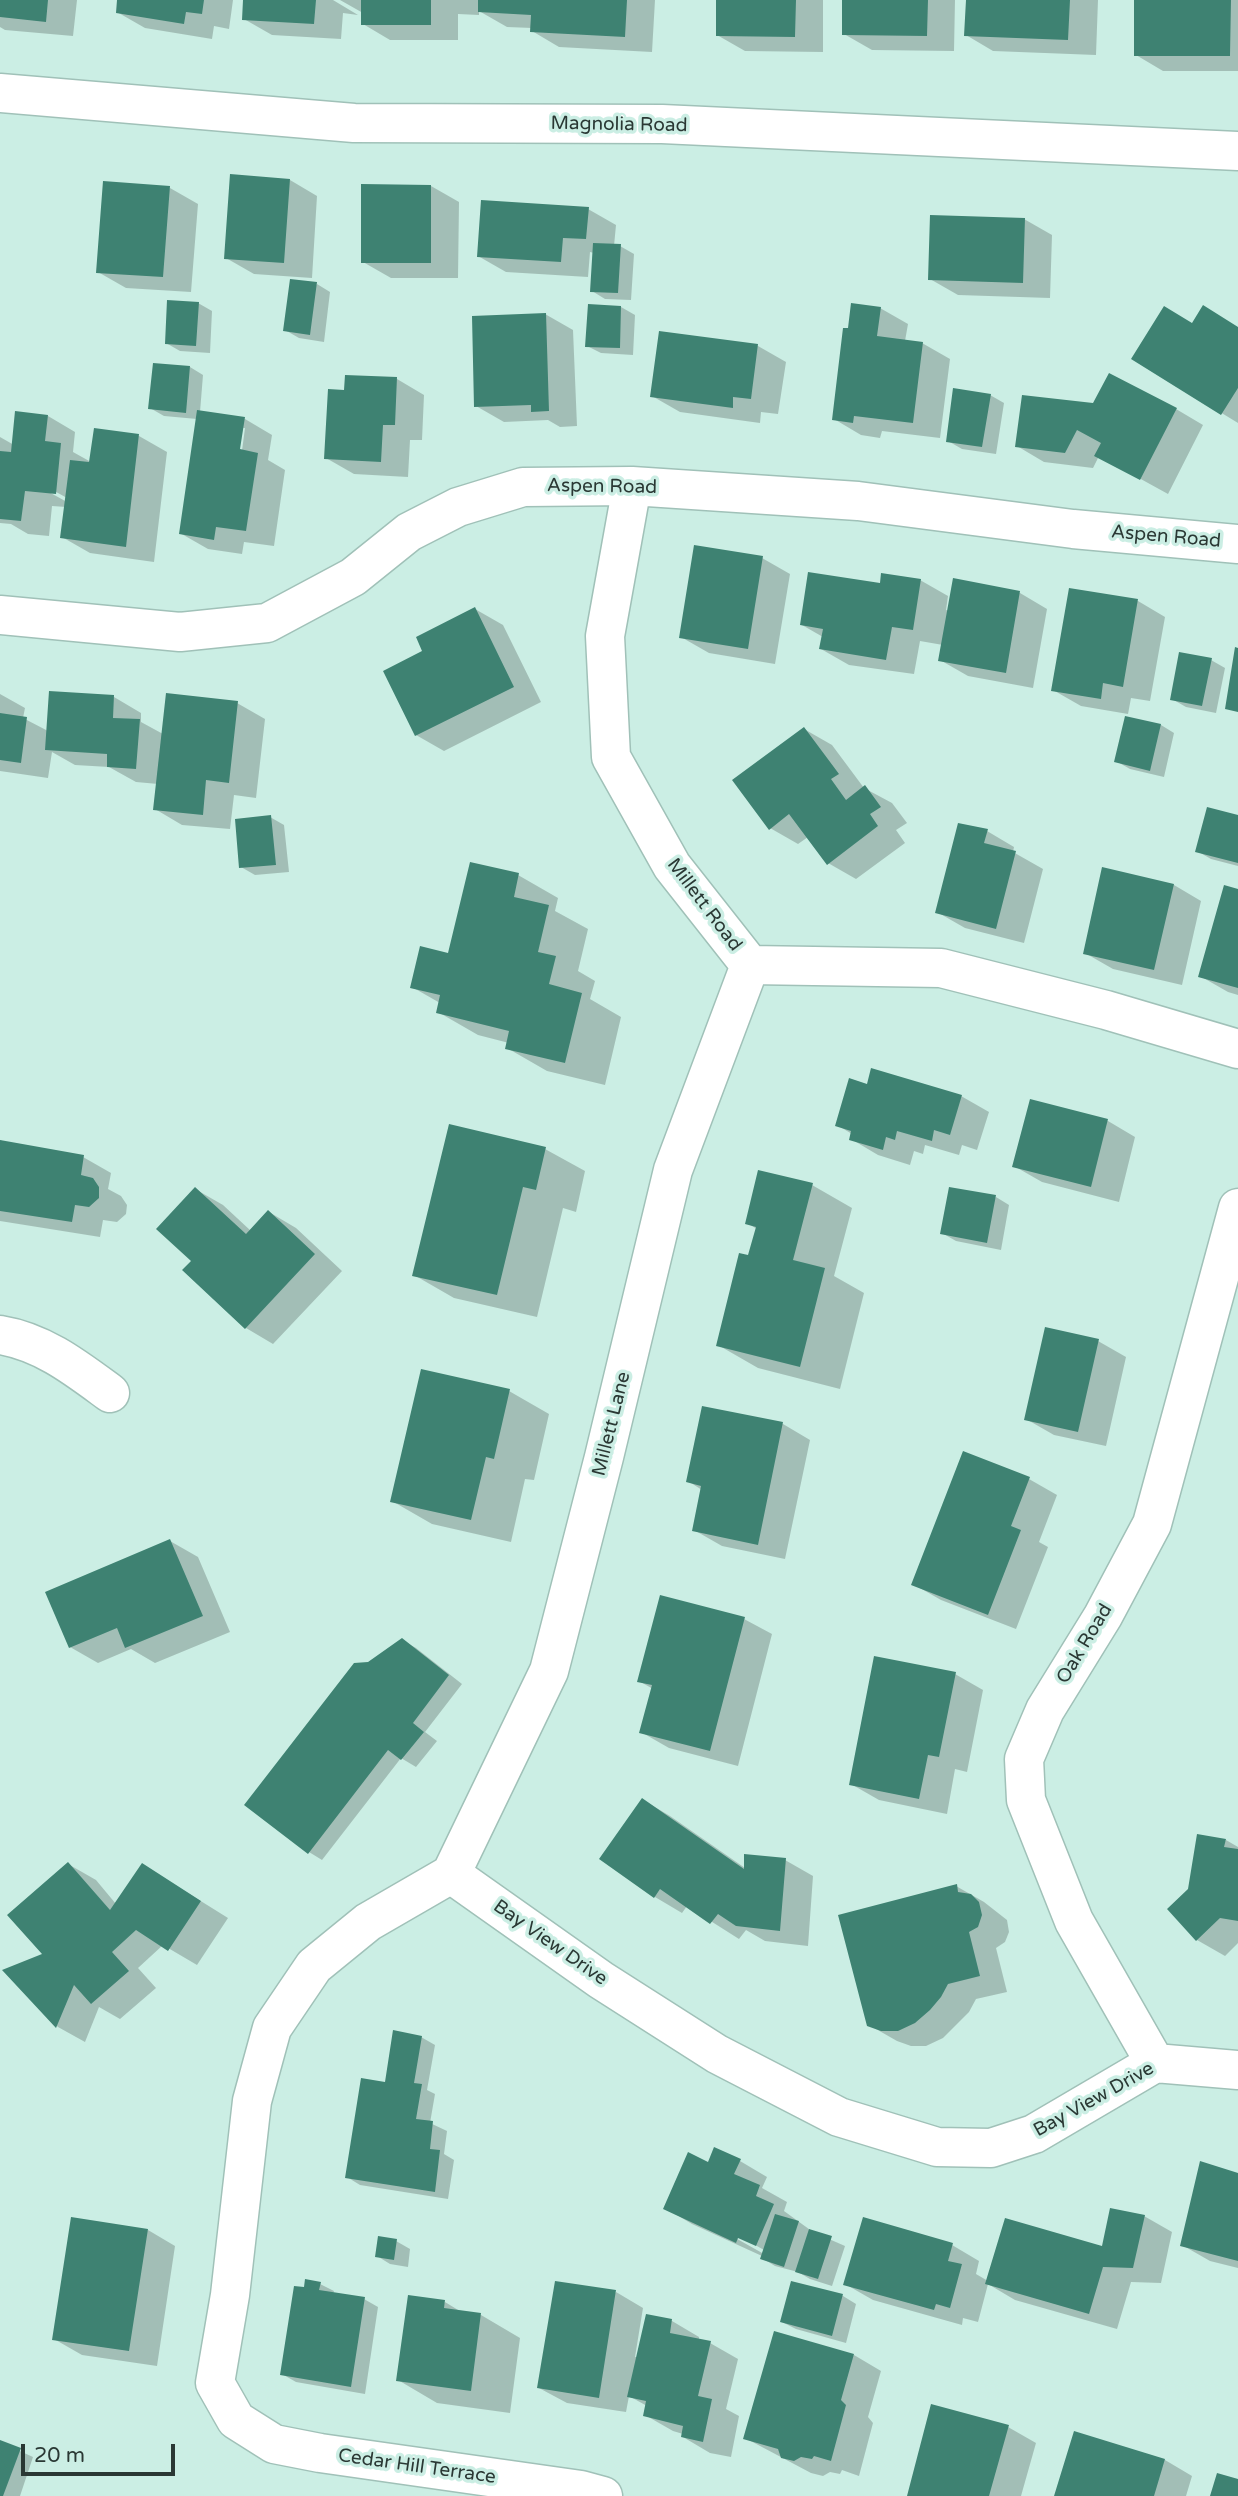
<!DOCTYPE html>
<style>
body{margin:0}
#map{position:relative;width:1238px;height:2496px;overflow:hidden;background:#cbeee4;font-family:"Varela Round",sans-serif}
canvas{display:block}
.scale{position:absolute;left:21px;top:2444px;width:154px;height:32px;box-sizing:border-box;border:4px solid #2a3834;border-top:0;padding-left:9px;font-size:21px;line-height:24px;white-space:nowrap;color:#2a3834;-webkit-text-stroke:5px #cbeee4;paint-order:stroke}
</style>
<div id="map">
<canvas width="1238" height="2496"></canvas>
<div class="scale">20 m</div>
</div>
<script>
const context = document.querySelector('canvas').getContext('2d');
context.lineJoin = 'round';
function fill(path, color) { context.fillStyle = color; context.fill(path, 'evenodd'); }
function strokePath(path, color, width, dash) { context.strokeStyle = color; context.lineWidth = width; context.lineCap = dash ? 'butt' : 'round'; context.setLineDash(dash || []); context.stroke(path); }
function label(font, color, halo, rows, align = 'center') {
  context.font = font + ' "Varela Round",sans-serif'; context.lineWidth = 7; context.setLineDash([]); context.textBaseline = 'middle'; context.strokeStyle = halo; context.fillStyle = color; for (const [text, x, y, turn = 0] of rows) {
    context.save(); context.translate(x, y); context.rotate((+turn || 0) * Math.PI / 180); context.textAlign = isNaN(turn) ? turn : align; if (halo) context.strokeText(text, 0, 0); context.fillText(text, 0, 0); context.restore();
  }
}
const shadow = new Path2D(`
 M0 0H77L73 36 5 30 0 27Z
 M119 0H233L229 29 214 26 212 39 145 28 117 12Z
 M245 0H333L358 15 343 13 341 39 272 35 244 19Z
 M340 0H655L652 52 559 47 532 31V28L507 27 479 11V15L458 14V40H390L363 24V13Z
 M718 0H823V52L745 51 717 35Z
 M844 0H955L954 51 872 50 844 34Z
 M967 0H1098L1096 55 993 51 966 35Z
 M1136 0H1238V71H1163L1136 55Z
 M290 180 317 196 312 278 254 274 226 258Z
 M431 186 459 202 458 278H391L363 262Z
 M170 188 198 204 191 292 126 288 98 272Z
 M588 209 616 225 614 246H620L634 254 631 300 605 299 592 291 594 253 590 252 588 277 506 272 478 256Z
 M1024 219 1052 235 1050 298 958 295 930 279Z
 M317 284 330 292 324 342 299 338 285 330Z
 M198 303 212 311 210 353 180 351 166 343Z
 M589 306 621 307 635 315 633 355 601 353 587 346Z
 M880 308 908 324 905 341 922 343 950 359 940 438 882 431 880 438 861 435 834 419 850 330Z
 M545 314 573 330 577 426 560 427 548 420 504 422 476 406Z
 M1194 325 1238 327V423L1133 359Z
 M661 333 758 346 786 362 778 414 761 412 760 423 680 412 652 396Z
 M190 367 203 375 200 412 245 419 272 435 268 460 285 470 274 546 244 542 242 554 208 549 180 533 197 419 164 416 150 408ZM242 428H245L241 458H237Z
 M397 379 424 395 422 440H410L408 477 354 474 326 458 346 392Z
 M990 395 1004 403 996 454 962 449 948 441Z
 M1094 405 1176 409 1203 425 1168 494 1099 456 1093 468 1044 462 1017 446Z
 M48 416 75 432 73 452 91 462 95 430 139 436 167 452 154 562 90 553 62 537 66 507 52 506 49 536 28 534 11 524 0 523V437L14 445ZM49 488 67 498V502L47 491Z
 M762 558 790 574 775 664 709 653 681 637Z
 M920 580 948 596 946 610 949 611 954 580 1020 593 1047 609 1033 688 968 676 940 660 943 645 920 641 914 674 849 665 821 649 823 637 802 625 882 585Z
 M1071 590 1138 601 1165 617 1150 701 1131 698 1128 714 1081 706 1053 690Z
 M475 609 503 625 541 702 444 751 416 735 424 652Z
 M1211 660 1225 668 1216 713 1186 707 1172 699Z
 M0 694 25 708 23 718 48 731 114 697 141 713V722L163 734 237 703 265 719 256 798 234 795 230 829 182 825 155 809 158 784 136 782 109 767 75 765 52 752 48 778 0 771Z
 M1126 718 1161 725 1174 733 1164 777 1130 769 1116 761Z
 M804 729 832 745 864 788 892 803 907 823 896 830 905 843 856 879 828 863 808 837 798 844 770 828Z
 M270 817 284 825 289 872 255 875 241 867Z
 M1238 817V866L1211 859 1197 851Z
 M987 831 1014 847 1013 852 1043 869 1024 943 965 928 937 912Z
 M1103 870 1174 885 1201 901 1182 985 1113 969 1085 953Z
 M518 875 558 898 555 911 588 929 578 971 595 981 590 999 621 1017 605 1085 547 1071 507 1048 509 1043 478 1035 438 1012 440 1003 412 987 450 955Z
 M1238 890V995L1228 992 1200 976Z
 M868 1086 961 1096 989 1112 977 1150 962 1145 959 1155 925 1145 923 1154 914 1151 910 1165 878 1155 851 1139 852 1134 837 1125Z
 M1031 1101 1108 1121 1135 1137 1119 1202 1042 1182 1014 1166Z
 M0 1140 7 1143 83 1157 111 1173 108 1189 121 1196 127 1205 126 1214 117 1222 103 1220 100 1237 0 1221Z
 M545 1149 585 1171 576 1212 563 1208 537 1317 454 1298 414 1275Z
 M812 1185 852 1208 834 1276 864 1293 840 1389 758 1368 718 1345 749 1257 757 1229 747 1223Z
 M195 1189 223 1205 251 1231 269 1212 296 1228 342 1271 273 1344 246 1328 193 1261Z
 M996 1197 1009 1205 1001 1250 956 1241 942 1233Z
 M1098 1341 1126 1357 1106 1446 1054 1435 1026 1419Z
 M509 1391 549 1414 534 1480 525 1479 511 1542 432 1524 392 1501Z
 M703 1408 783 1424 810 1440 785 1559 722 1546 694 1530 702 1490 688 1481Z
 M1029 1479 1057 1495 1039 1542 1048 1547 1016 1629 941 1600 913 1584Z
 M170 1541 198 1557 230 1632 155 1663 131 1649 98 1663 70 1647Z
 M744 1619 772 1634 738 1766 669 1748 641 1732 653 1689 639 1681Z
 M402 1640 416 1648 462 1684 425 1732 437 1741 416 1767 401 1758 322 1860 309 1852 369 1664Z
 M955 1674 983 1690 967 1772 955 1769 947 1814 879 1800 851 1784Z
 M643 1800 670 1816 745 1868 785 1860 813 1876 808 1946 765 1941 746 1930 739 1939 687 1906 682 1913 655 1897Z
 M1226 1840 1238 1847V1943L1225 1956 1197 1940 1190 1890Z
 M68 1864 96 1880 116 1904 143 1865 228 1918 197 1965 163 1945 138 1968 156 1988 120 2019 99 2007 85 2042 58 2027 5 1970 45 1954Z
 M956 1886 984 1902 1007 1920 1009 1932 1005 1942 996 1948 1007 1992 976 1999 969 2012 943 2038 926 2046H911L897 2041 869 2025Z
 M421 2037 435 2045 427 2090 435 2094 430 2123 447 2131 444 2154 454 2160 448 2199 360 2185 347 2177 386 2084Z
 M740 2161 767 2177 762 2188 787 2202 784 2211 813 2232 845 2246 832 2286 810 2279 798 2272 775 2266 762 2258V2256L692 2224 665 2208ZM732 2232 764 2250V2254L730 2235Z
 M1238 2175V2268L1210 2261 1182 2245Z
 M1144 2216 1172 2232 1161 2283 1131 2282 1117 2329 1015 2300 988 2284 978 2322 963 2318 962 2325 873 2300 845 2284 952 2245 979 2261 976 2274 988 2281 1103 2248Z
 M148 2230 175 2246 157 2366 82 2355 54 2339Z
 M396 2241 410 2249 408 2267 390 2264 377 2256Z
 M793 2283 843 2296 856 2304 846 2343 796 2329 782 2322Z
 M320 2284 334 2291 333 2294 364 2299 378 2307 365 2394 296 2382 282 2374 306 2289Z
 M616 2292 643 2308 635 2357H638L648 2316 672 2321 699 2337V2340L710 2343 738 2359 726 2409 739 2416 731 2457 710 2453 683 2437V2434L673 2431 645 2415 647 2406 629 2396 626 2412 567 2403 539 2388Z
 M445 2302 463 2313 481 2315 520 2338 510 2413 437 2403 398 2380Z
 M854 2355 881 2371 868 2417 873 2423 859 2476 842 2470 840 2474 830 2472 823 2476 811 2473 745 2438Z
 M1008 2427 1036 2443 1021 2496H908Z
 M1075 2433 1165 2460 1192 2476 1186 2496H1056Z
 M0 2442 33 2457 20 2496H0Z`);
const building = new Path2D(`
 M0 0H48L46 22 0 17Z
 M117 0H204L202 14 186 12 184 24 116 13Z
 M243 0H316L314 24 242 20Z
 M361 0H431V25H361Z
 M478 0H627L625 37 530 32 531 15 478 12Z
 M716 0H796L795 37 716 36Z
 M842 0H928L927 36 842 35Z
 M966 0H1070L1068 40 964 36Z
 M1134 0H1231L1230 56H1134Z
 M230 174 290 179 284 263 224 259Z
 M103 181 170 186 163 277 96 273Z
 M361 184 431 185V263H361Z
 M481 200 589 207 586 239 563 238 561 262 477 257Z
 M930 215 1025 218 1023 283 928 280Z
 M593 243 621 244 618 293 590 292Z
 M290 279 317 282 310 335 283 331Z
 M167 300 199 302 196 346 165 344Z
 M851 303 881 307 877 336 923 342 913 423 854 416 853 423 832 420 843 328H848Z
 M588 304 621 306 620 348 585 347Z
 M1203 305 1238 327V388L1221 415 1131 359 1164 306 1192 323Z
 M546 313 549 411 531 412V405L474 407 472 316Z
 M659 331 758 344 751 399 733 397V408L650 397Z
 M153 363 190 366 186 413 148 409Z
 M1109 373 1177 408 1140 480 1094 456 1101 443 1077 430 1065 453 1015 447 1022 395 1093 403Z
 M345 375 397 377 395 425H383L381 462 324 459 328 389 344 390Z
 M953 388 991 394 982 447 946 442Z
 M197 410 245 417 240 449 258 453 246 531 216 527 214 540 179 534Z
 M15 411 48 415 45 441 61 443 56 494 25 491 21 521 0 519V451L11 452Z
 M94 428 139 434 126 547 60 538 70 460 89 462Z
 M694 545 763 556 748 649 679 638Z
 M808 572 880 583 881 573 921 579 913 630 892 627 886 660 819 649 823 629 800 625Z
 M953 578 1020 591 1006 673 938 661Z
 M1069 588 1138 599 1123 687 1103 683 1101 699 1051 691Z
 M475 607 514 687 415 736 383 671 422 651 416 637Z
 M1235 647 1238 648V712L1225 709Z
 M1179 652 1212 658 1202 706 1170 700Z
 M49 691 114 695 113 718 140 719 136 769 107 767V754L45 750Z
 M166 693 238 701 229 783 206 780 203 815 153 810Z
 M0 713 27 717 21 763 0 760Z
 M1125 716 1161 724 1150 771 1114 762Z
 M804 727 839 774 831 779 846 800 865 785 881 807 870 814 878 826 827 865 789 814 769 830 732 780Z
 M1207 807 1238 815V863L1195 852Z
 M271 815 276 865 239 868 235 819Z
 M958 823 988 829 984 843 1016 851 996 929 935 913Z
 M470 862 519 873 514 897 549 905 538 952 556 956 549 984 582 993 565 1063 505 1049 509 1031 436 1013 440 995 410 988 420 946 448 953Z
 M1102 867 1174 884 1154 970 1083 954Z
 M1224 885 1238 889V988L1198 977Z
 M871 1068 962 1095 950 1135 934 1130 932 1141 897 1131 895 1140 886 1137 883 1150 849 1140 851 1131 835 1126 849 1078 867 1084Z
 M1030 1099 1108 1119 1091 1187 1012 1167Z
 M449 1124 546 1147 536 1190 523 1187 497 1295 412 1276Z
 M0 1140 84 1155 81 1175 93 1178 99 1187V1198L89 1207 75 1205 72 1222 0 1211Z
 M758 1170 813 1183 793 1260 825 1268 800 1367 716 1346 739 1253 748 1255 756 1227 745 1224Z
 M195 1187 246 1234 268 1210 315 1254 245 1329 182 1270 191 1261 156 1229Z
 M949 1187 996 1195 987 1243 940 1234Z
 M1045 1327 1099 1339 1078 1432 1024 1420Z
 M421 1369 510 1389 494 1459 486 1457 471 1520 390 1502Z
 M702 1406 783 1422 758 1545 692 1531 701 1486 686 1482Z
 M963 1451 1030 1477 1011 1526 1021 1530 988 1615 911 1585Z
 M170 1539 203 1616 125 1648 117 1628 69 1648 45 1592Z
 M660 1595 745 1617 710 1751 639 1733 652 1685 637 1682Z
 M402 1638 449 1675 413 1723 424 1732 401 1760 388 1750 308 1854 244 1805 354 1663 368 1662Z
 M874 1656 956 1672 939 1757 928 1755 919 1799 849 1785Z
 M642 1798 744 1869V1854L786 1858 780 1931 736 1926 718 1914 710 1924 660 1889 654 1898 599 1859Z
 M1197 1834 1226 1839 1224 1847 1238 1849V1921L1220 1918 1196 1941 1167 1909 1188 1889Z
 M68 1862 110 1910 142 1863 201 1901 168 1951 136 1930 112 1952 129 1971 91 2004 74 1985 56 2028 2 1970 42 1954 7 1915Z
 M957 1884 958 1892 971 1894 979 1902 982 1915 978 1927 969 1932 980 1976 948 1984 941 1997 930 2010 915 2023 898 2031H881L867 2026 838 1915Z
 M393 2030 422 2036 414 2083 422 2084 416 2119 433 2121 430 2149 440 2150 435 2192 345 2178 361 2078 385 2082Z
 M714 2147 741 2159 734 2174 760 2185 756 2196 774 2204 756 2246 738 2238 736 2243 663 2209 688 2152 708 2162Z
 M1200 2161 1238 2173V2261L1180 2246Z
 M1110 2208 1145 2215 1133 2268 1103 2267 1089 2314 985 2284 1005 2218 1102 2246Z
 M775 2214 799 2221 784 2267 760 2259Z
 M71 2217 148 2229 129 2351 52 2340Z
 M863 2217 953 2243 948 2261 962 2264 950 2308 936 2304 934 2310 843 2285Z
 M809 2229 832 2236 818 2279 795 2272Z
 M378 2236 397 2239 394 2260 375 2257Z
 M305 2279 321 2282 319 2290 365 2297 351 2387 280 2375 294 2286 304 2287Z
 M555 2281 616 2290 599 2398 537 2388Z
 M791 2281 843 2294 832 2336 780 2322Z
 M408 2295 445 2300 444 2308 481 2313 471 2391 396 2381Z
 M646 2314 672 2319 670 2333 711 2341 698 2396 712 2399 703 2442 681 2437 683 2426 643 2416 646 2401 627 2397Z
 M774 2331 854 2354 841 2400 846 2405 831 2461 814 2456 812 2459 801 2457 794 2461 781 2458 778 2449 743 2439Z
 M931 2404 1009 2425 989 2496H907Z
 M1074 2431 1165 2459 1154 2496H1054Z
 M0 2440 21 2448 3 2496H0Z
 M1217 2473 1238 2479V2496H1210Z`);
const street = new Path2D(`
 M0 93 354 123 662 124 1238 151
 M632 486 605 636 611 757 672 866 750 965 941 968 1106 1010 1238 1049
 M0 615 180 632 267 623 353 577 409 532 458 507 523 487 632 486 858 501 1073 529 1238 544
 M0 1335C43 1342 76 1368 110 1393
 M451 1874 549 1671 604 1457 673 1170 750 965
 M1155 2063 1074 1921 1026 1800 1024 1759 1045 1710 1103 1616 1152 1524 1238 1208
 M603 2496 581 2490 320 2453 274 2444 236 2420 215 2383 230 2295 252 2101 272 2028 314 1966 368 1922 451 1874 601 1980 717 2054 839 2117 937 2147 991 2148 1034 2134 1155 2063 1238 2070`);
const streetNames = [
 ["Magnolia Road",619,125,1],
 ["Aspen Road",602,487,1],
 ["Aspen Road",1166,537,5],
 ["Millett Road",704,905,53],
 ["Millett Lane",612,1424,-76],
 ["Oak Road",1085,1644,-59],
 ["Bay View Drive",550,1943,35],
 ["Bay View Drive",1094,2100,-29],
 ["Cedar Hill Terrace",417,2467,8]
];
fill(shadow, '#0003');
fill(building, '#3e8272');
strokePath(street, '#a0c1b8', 41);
strokePath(street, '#fff', 38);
label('19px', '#2a3834', '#cbeee4', streetNames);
</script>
